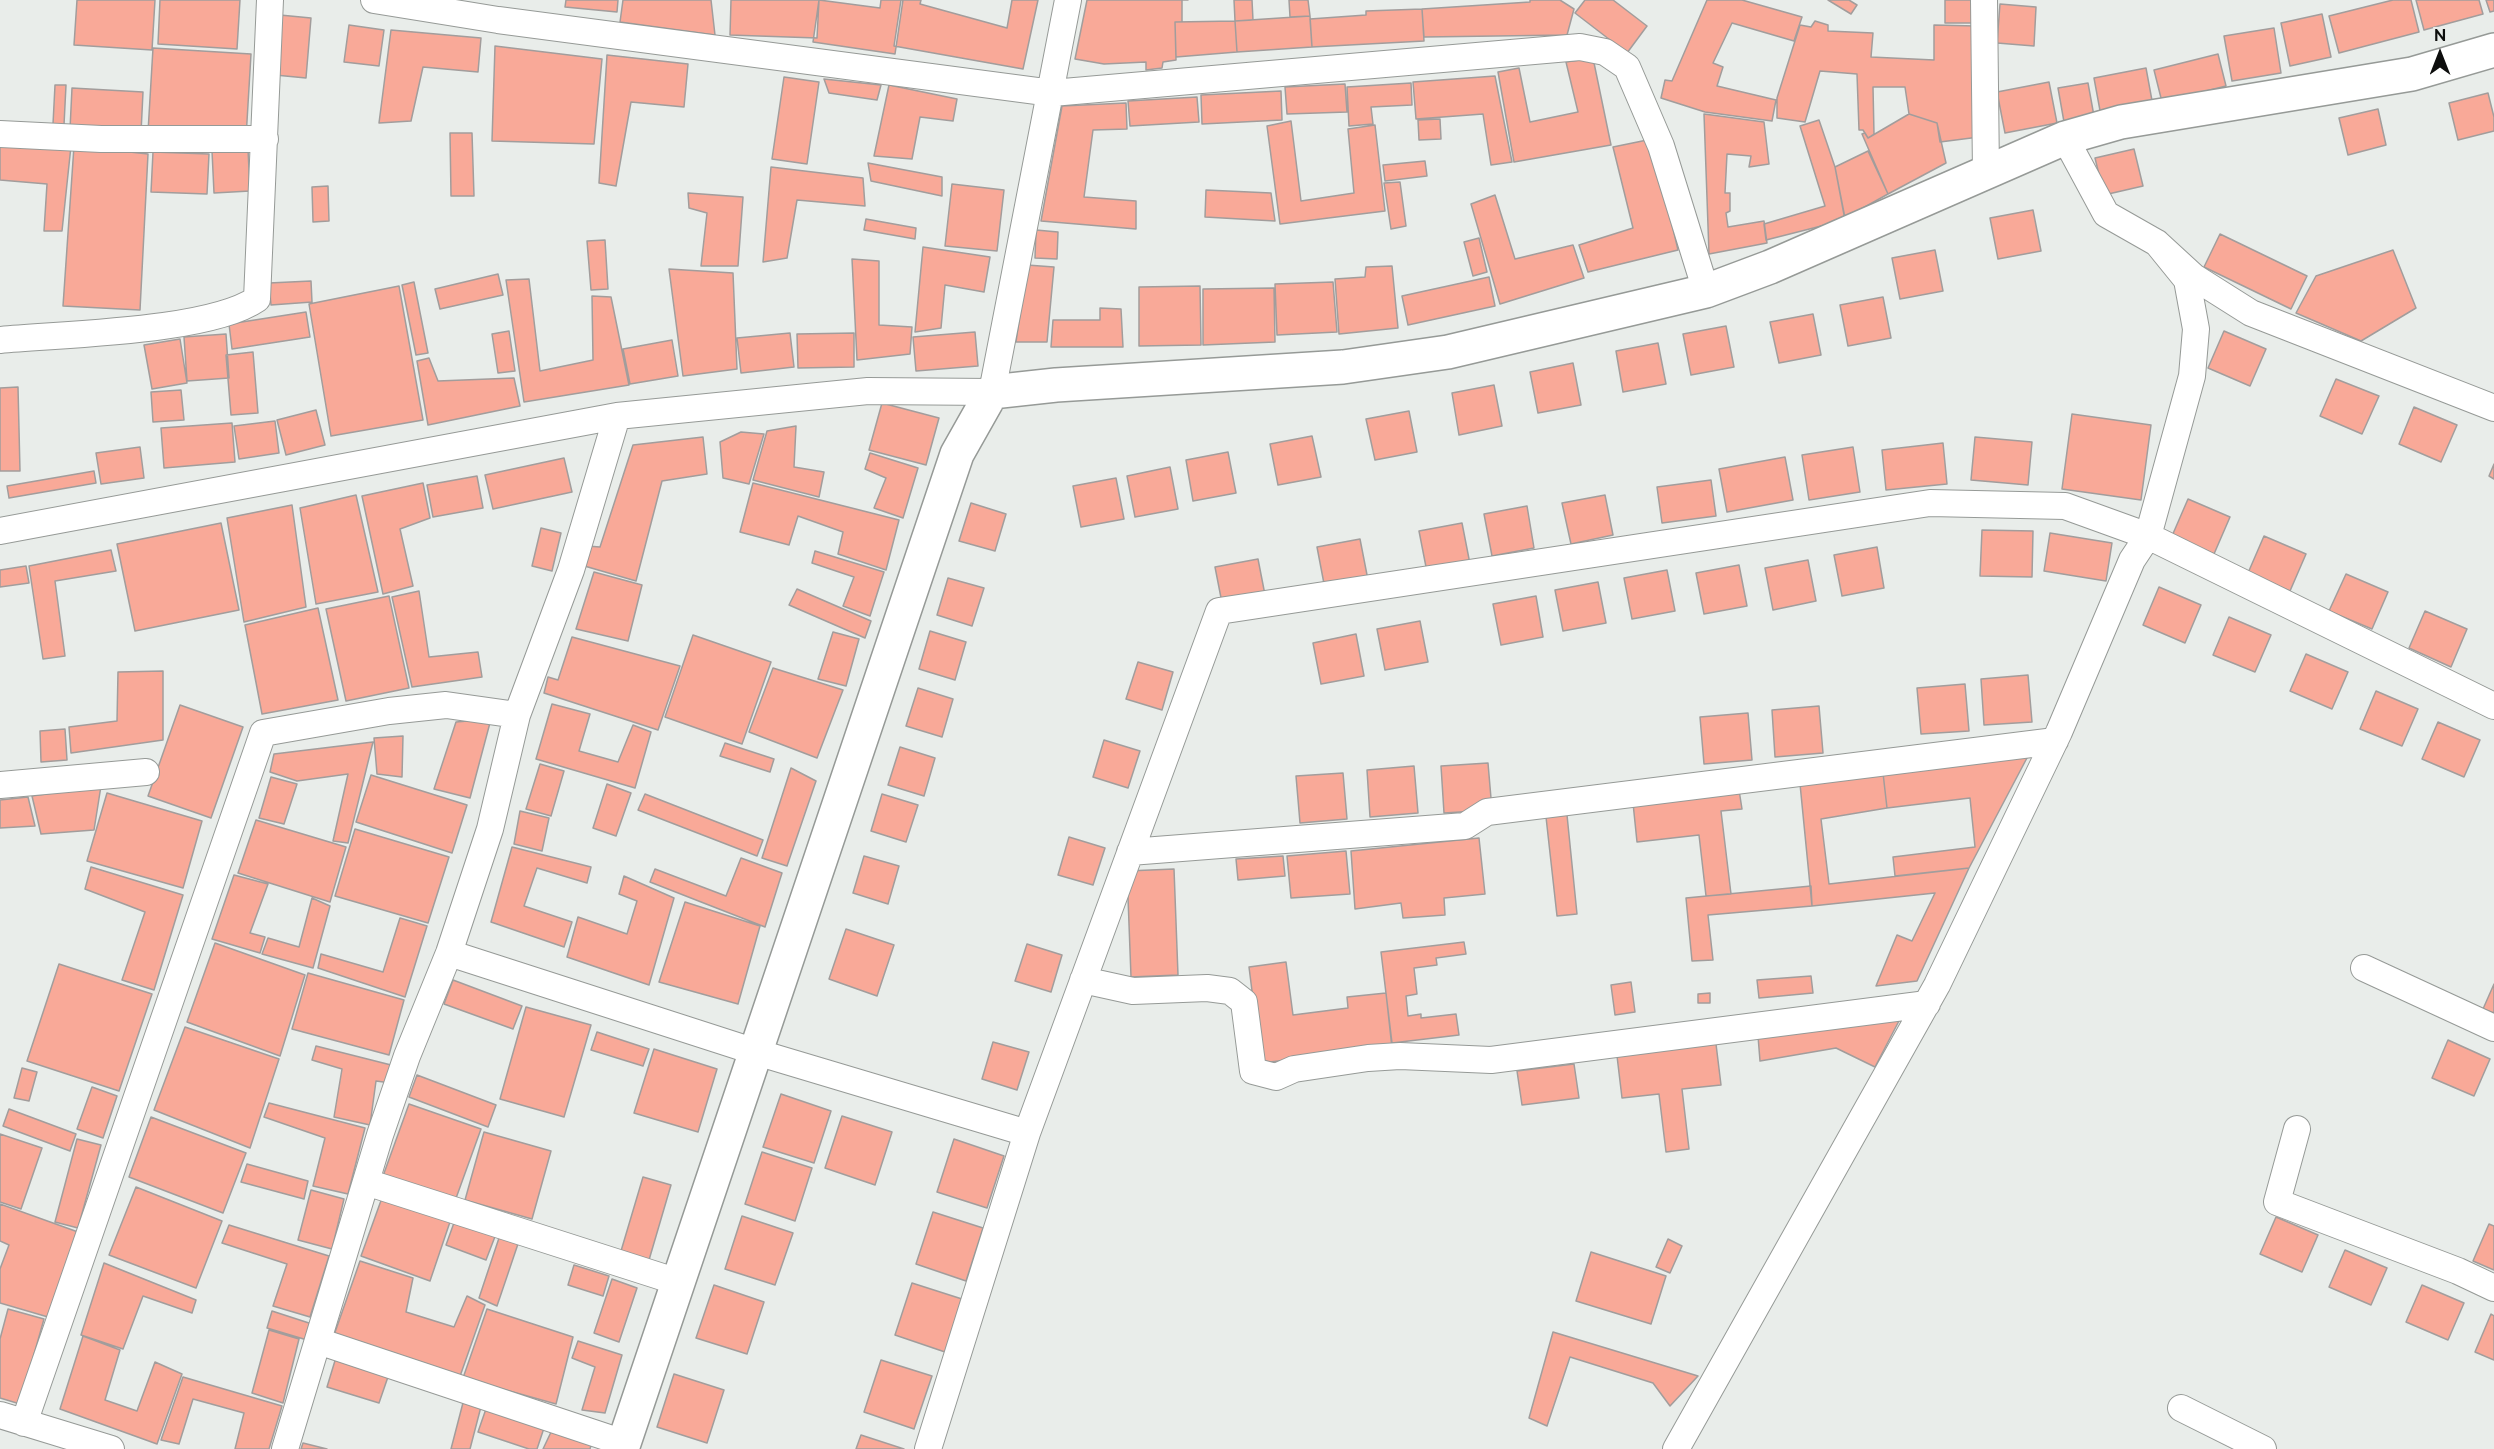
<!DOCTYPE html>
<style>
body{margin:0}
#map{position:relative;width:2494px;height:1449px;overflow:hidden;background:#e9edea;font-family:Raleway,sans-serif}
canvas{display:block}
.north{position:absolute;left:2410px;top:24px;width:60px;height:60px;-webkit-text-stroke:4px #e9edea;paint-order:stroke;rotate:0deg;font-size:16px;font-weight:700;line-height:24px;text-align:center;color:#0d0e0d}
.north::after{content:'';display:block;margin:auto;width:21px;height:27px;background:#0d0e0d;clip-path:polygon(50% 0,100% 100%,50% 72%,0 100%)}
</style>
<div id="map">
<canvas width="2494" height="1449"></canvas>
<div class="north">N</div>
</div>
<script>
const context = document.querySelector('canvas').getContext('2d');
context.lineJoin = 'round';
function fill(path, color) { context.fillStyle = color; context.fill(path, 'evenodd'); }
function strokePath(path, color, width, dash) { context.strokeStyle = color; context.lineWidth = width; context.lineCap = dash ? 'butt' : 'round'; context.setLineDash(dash || []); context.stroke(path); }
const building = new Path2D(`
 M77 0H155L152 50 74 45Z
 M160 0H240L237 49 158 44Z
 M566 0H618L617 12 565 7Z
 M623 0H711L715 35 620 22Z
 M731 0H819L817 38 730 35Z
 M819 0 880 8 881 0H903L895 54 813 42Z
 M901 0H921L920 4 1007 28 1012 0H1038L1023 69 894 46Z
 M1087 0H1188H1182V22H1175L1176 60 1163 62 1162 68 1146 70V62L1104 64 1075 59Z
 M1234 0H1252L1253 20 1235 21Z
 M1289 0H1308L1310 16 1290 17Z
 M1530 0H1560L1574 9 1567 35 1424 37 1422 9 1530 2Z
 M1585 0H1613L1647 26 1627 53 1575 13Z
 M1707 0H1742L1802 17 1794 41 1732 23 1713 63 1723 67 1717 86 1776 100 1772 121 1705 112 1661 98 1665 80 1672 81Z
 M1828 0H1849L1857 5 1851 14Z
 M1945 0H1975L1977 23H1945Z
 M2393 0H2411L2419 32 2339 53 2329 16Z
 M2416 0H2479L2483 14 2424 30Z
 M2486 0H2494V11L2490 12Z
 M2000 4 2036 7 2034 46 1997 43Z
 M1422 9 1424 41 1312 47 1310 19 1366 15V11Z
 M2322 14 2331 57 2290 66 2281 23Z
 M280 15 311 18 306 78 275 75Z
 M1310 16 1312 47 1237 52 1235 21Z
 M1235 21 1237 52 1176 57 1175 22Z
 M1815 21 1828 25V31L1873 33 1871 57 1934 60V25L1976 26 1979 137 1940 142 1937 123 1909 114 1905 87H1873L1874 134 1868 138 1863 130H1859L1857 74 1820 71 1805 122 1777 118V98L1800 25 1811 27Z
 M349 25 384 30 379 66 344 62Z
 M2274 28 2281 73 2232 81 2224 36Z
 M391 30 481 38 478 72 423 67 411 121 379 123Z
 M495 46 602 59 594 144 492 141Z
 M153 48 251 54 246 138 148 132Z
 M2218 54 2226 86 2162 102 2154 70Z
 M607 55 688 64 684 107 631 102 616 186 599 183Z
 M1593 58 1611 145 1514 162 1498 72 1519 68 1530 122 1578 112 1566 62Z
 M2146 68 2153 106 2101 116 2094 78Z
 M1495 76 1512 162 1491 165 1483 114 1416 119 1413 82Z
 M784 77 819 82 807 164 772 159Z
 M824 79 881 85 877 100 829 93Z
 M2049 82 2057 123 2005 133 1997 92Z
 M1411 83 1412 105 1371 107 1373 124 1349 126 1347 87Z
 M2088 83 2094 116 2064 122 2058 88Z
 M1345 84 1347 112 1287 114 1285 87Z
 M55 85H66L64 125 53 124Z
 M889 85 957 99 953 121 920 117 912 159 874 156Z
 M72 88 143 92 141 133 70 129Z
 M1281 91 1282 120 1202 124 1201 95Z
 M2488 93 2494 117V131L2458 140 2449 103Z
 M1197 97 1199 122 1130 126 1128 101Z
 M1126 103 1127 129 1093 130 1084 197 1136 201V229L1041 221 1062 106Z
 M2378 109 2386 145 2348 155 2339 118Z
 M1704 114 1764 122 1769 164 1749 167 1751 156 1727 154 1725 193H1730V211L1726 213 1728 227 1764 221 1767 243 1709 254Z
 M1909 114 1937 123 1946 163 1888 194 1862 134 1865 133 1868 138Z
 M1440 119 1441 139 1419 140 1418 120Z
 M1819 120 1835 167 1845 220 1766 240 1764 224 1825 206 1800 126Z
 M1291 121 1301 201 1354 193 1348 129 1375 125 1385 211 1280 224 1267 126Z
 M450 133H472L474 196H451Z
 M1652 139 1678 250 1588 272 1579 245 1633 228 1613 147Z
 M0 142 71 146 62 231H44L47 184 0 180Z
 M74 146 148 154 140 310 63 306Z
 M248 149 250 191 214 193 212 151Z
 M2134 149 2143 186 2104 195 2095 158Z
 M1868 151 1888 194 1845 218 1835 167Z
 M153 152 209 154 207 194 151 192Z
 M1425 161 1427 176 1385 181 1383 165Z
 M868 163 942 177V196L871 181Z
 M771 167 863 178 865 206 797 200 787 258 763 262Z
 M1400 182 1406 226 1391 229 1384 183Z
 M952 184 1004 190 997 251 945 246Z
 M328 186 329 221 313 222 312 187Z
 M1206 190 1271 193 1275 221 1205 217Z
 M688 193 743 197 738 266H701L707 213 689 208Z
 M1495 195 1515 259 1573 245 1584 278 1500 304 1471 204Z
 M2033 210 2041 251 1998 259 1990 218Z
 M866 219 916 228 915 239 864 230Z
 M1036 230 1058 232 1057 259 1035 258Z
 M2220 234 2307 276 2291 309 2204 267Z
 M1479 238 1487 272 1473 276 1464 242Z
 M605 240 608 289 591 290 587 241Z
 M923 247 990 257 984 292 945 285 941 328 915 332Z
 M1935 250 1943 291 1900 299 1892 258Z
 M2393 250 2416 308 2361 341 2296 313 2316 276Z
 M852 259 879 261V325L912 327 910 354 857 360Z
 M1027 265 1054 267 1047 342H1016Z
 M1392 266 1398 328 1339 334 1335 279 1365 277 1366 267Z
 M669 269 733 273 737 369 683 376Z
 M498 274 503 295 440 309 435 289Z
 M1489 277 1495 306 1408 325 1402 296Z
 M529 279 540 371 593 360 592 296 611 297 629 385 524 402 506 280Z
 M311 281 312 302 271 305 269 283Z
 M414 282 428 353 416 355 402 285Z
 M1333 282 1337 332 1277 335 1275 284Z
 M399 286 423 420 331 436 309 304Z
 M1200 286 1201 345 1139 346V287Z
 M1274 288 1275 342 1203 345V289Z
 M1883 297 1891 338 1848 346 1840 305Z
 M1100 308 1121 309 1123 347H1051L1053 320H1100Z
 M306 312 310 337 232 349 229 324Z
 M1813 314 1821 355 1779 363 1770 322Z
 M1726 326 1734 367 1691 375 1683 334Z
 M509 331 515 371 498 373 492 334Z
 M2224 331 2266 349 2250 386 2208 368Z
 M975 332 978 366 916 371 913 337Z
 M790 333 794 367 741 373 737 338Z
 M854 333V367L798 368 797 334Z
 M226 334 229 378 187 381 184 337Z
 M180 339 187 383 152 389 144 345Z
 M672 340 678 376 630 384 623 349Z
 M1658 343 1666 384 1623 392 1616 351Z
 M253 352 258 413 231 415 226 355Z
 M429 358 438 381 514 378 520 406 428 425 417 361Z
 M1573 363 1581 405 1538 413 1530 372Z
 M2336 379 2379 396 2362 434 2320 416Z
 M1494 385 1502 426 1459 435 1452 393Z
 M18 387 20 471H0V388Z
 M181 390 184 420 153 422 151 392Z
 M882 403 939 418 926 465 869 450Z
 M2414 407 2457 425 2441 462 2399 444Z
 M316 410 325 445 286 455 277 420Z
 M1409 411 1417 452 1375 460 1366 419Z
 M2072 414 2151 425 2141 500 2062 489Z
 M275 421 279 453 239 459 234 426Z
 M232 423 235 462 164 468 161 428Z
 M796 426 794 467 824 472 819 497 753 480 767 431Z
 M741 432 764 434 749 484 723 478 720 442Z
 M1312 436 1321 477 1278 485 1270 444Z
 M703 437 707 474 662 481 636 581 581 565 587 546 600 547 633 445Z
 M1975 437 2032 442 2028 485 1971 480Z
 M1943 443 1947 484 1886 490 1882 450Z
 M140 447 144 478 101 484 96 453Z
 M1853 447 1860 492 1809 500 1802 455Z
 M1228 452 1236 493 1193 501 1186 460Z
 M870 453 918 468 903 518 874 508 886 478 865 469Z
 M1785 457 1793 500 1727 512 1719 469Z
 M564 458 572 492 493 509 485 475Z
 M2494 464V479L2489 476Z
 M1170 467 1178 509 1135 517 1127 476Z
 M94 471 96 483 9 498 7 486Z
 M477 476 483 508 433 517 427 485Z
 M1116 478 1124 519 1081 527 1073 486Z
 M1711 480 1716 516 1662 523 1657 487Z
 M423 483 430 518 400 529 413 586 383 594 362 496Z
 M753 483 899 520 886 570 838 554 843 532 798 516 789 545 740 532Z
 M356 495 378 592 316 604 300 508Z
 M1605 495 1613 535 1571 544 1562 503Z
 M2188 499 2230 517 2214 554 2172 536Z
 M971 503 1006 514 995 551 959 541Z
 M292 505 306 607 244 622 227 518Z
 M1527 506 1534 548 1492 556 1484 514Z
 M221 523 239 610 135 631 117 544Z
 M1462 523 1470 564 1427 572 1419 531Z
 M541 528 561 533 552 571 532 566Z
 M1982 530 2033 531 2032 577 1980 576Z
 M2050 533 2112 543 2106 581 2044 571Z
 M2264 536 2306 554 2290 591 2248 573Z
 M1360 539 1368 580 1325 589 1317 547Z
 M1877 547 1884 588 1842 596 1834 555Z
 M111 550 116 571 55 581 65 656 43 659 29 566Z
 M815 551 884 572 870 616 843 606 854 577 812 563Z
 M1258 559 1266 600 1223 608 1215 567Z
 M1808 560 1816 601 1773 610 1765 568Z
 M1739 565 1747 606 1704 614 1696 573Z
 M26 566 29 583 0 587V570Z
 M1667 570 1675 611 1632 619 1624 578Z
 M594 572 642 585 628 641 576 629Z
 M2346 574 2388 592 2372 629 2329 611Z
 M948 578 984 588 972 626 937 615Z
 M1598 582 1606 623 1563 631 1555 590Z
 M2159 587 2201 605 2185 643 2143 625Z
 M797 589 871 621 865 638 789 605Z
 M419 591 429 657 478 652 482 677 412 687 392 597Z
 M389 596 409 688 346 701 326 609Z
 M1536 596 1543 637 1501 645 1493 604Z
 M318 608 338 700 262 714 245 625Z
 M2425 611 2467 629 2451 667 2409 648Z
 M2229 617 2271 635 2255 672 2213 655Z
 M1420 621 1428 662 1385 670 1377 629Z
 M930 631 966 642 955 680 919 669Z
 M833 632 859 639 846 686 818 679Z
 M1356 634 1364 676 1321 684 1313 643Z
 M693 635 771 662 742 744 665 717Z
 M572 637 680 666 658 730 544 693 548 677 558 680Z
 M2306 654 2348 672 2332 709 2290 691Z
 M1138 662 1173 672 1162 710 1126 699Z
 M773 668 843 690 817 758 749 732Z
 M163 671V740L71 753 69 727 117 721 118 672Z
 M2028 675 2032 722 1984 725 1981 679Z
 M1965 684 1969 731 1921 734 1917 688Z
 M918 688 953 699 942 737 906 726Z
 M2376 691 2418 709 2402 746 2360 729Z
 M552 704 590 714 579 751 618 762 633 725 651 732 635 788 536 759Z
 M180 705 243 727 211 818 148 796Z
 M1819 706 1823 753 1775 757 1772 710Z
 M1748 713 1752 760 1704 764 1700 717Z
 M491 719 470 798 434 789 456 722Z
 M2438 722 2480 740 2464 777 2422 759Z
 M65 729 67 760 41 762 40 731Z
 M403 736 402 777 377 774 374 738Z
 M1104 740 1140 751 1128 788 1093 777Z
 M373 742 348 843 333 841 348 774 297 781 270 772 274 754Z
 M725 743 774 759 770 772 720 756Z
 M900 747 935 758 924 796 888 785Z
 M2028 756 1969 868 1895 876 1893 857 1975 847 1970 798 1887 808 1883 773Z
 M1488 763 1492 810 1444 813 1441 766Z
 M540 764 564 771 551 816 526 809Z
 M1414 766 1418 813 1370 817 1367 770Z
 M791 768 816 781 787 866 762 858Z
 M1343 773 1347 819 1300 823 1296 776Z
 M1883 773 1887 808 1821 819 1829 884 1969 868 1917 981 1876 986 1897 935 1912 941 1935 893 1812 906 1800 784Z
 M371 775 467 805 452 853 356 822Z
 M271 777 297 784 284 824 259 818Z
 M607 784 631 793 616 836 593 828Z
 M101 786 94 830 41 834 32 796Z
 M1739 790 1742 809 1721 811 1731 894 1706 896 1699 835 1637 842 1633 803Z
 M107 793 202 821 183 888 87 861Z
 M645 794 763 840 757 856 638 810Z
 M882 794 918 805 906 842 871 831Z
 M28 797 35 826 0 828V800Z
 M520 811 549 818 542 851 514 844Z
 M1567 815 1577 914 1557 916 1546 817Z
 M256 820 346 847 330 902 238 873Z
 M355 829 449 857 428 923 335 896Z
 M1069 837 1105 848 1093 885 1058 875Z
 M1479 838 1485 894 1444 898 1445 915 1403 918 1401 903 1355 909 1351 851Z
 M512 847 591 867 587 883 537 868 524 906 572 922 564 947 491 922Z
 M1346 851 1350 894 1291 898 1287 856Z
 M864 856 899 866 888 904 853 893Z
 M1283 856 1285 876 1238 880 1236 859Z
 M741 858 782 873 765 927 650 882 655 869 726 896Z
 M91 867 183 895 154 990 122 980 145 912 85 889Z
 M1174 869 1178 975 1131 977 1127 871Z
 M234 875 268 884 250 933 265 937 260 953 212 939Z
 M624 876 674 898 649 985 567 957 578 917 627 934 637 901 619 894Z
 M1811 886 1812 906 1708 915 1713 960 1692 961 1686 898Z
 M312 898 330 906 313 968 262 954 268 938 299 947Z
 M685 902 760 926 738 1004 659 982Z
 M400 918 427 926 405 997 318 968 321 954 383 972Z
 M846 929 894 945 877 996 829 979Z
 M1464 942 1466 954 1436 958 1437 965 1414 968 1417 994 1406 996 1408 1016 1421 1014V1018L1456 1014 1459 1035 1392 1043 1381 952Z
 M215 943 305 975 280 1056 187 1022Z
 M1027 944 1062 955 1051 992 1015 981Z
 M1286 962 1293 1015 1348 1008 1347 997 1386 993 1392 1048 1261 1063 1249 967Z
 M59 964 152 994 119 1091 27 1061Z
 M308 973 404 1000 389 1055 292 1029Z
 M1811 976 1813 993 1759 998 1757 980Z
 M453 980 522 1006 513 1029 444 1004Z
 M1631 982 1635 1012 1615 1015 1611 985Z
 M2494 984V1013L2483 1009Z
 M1710 993V1003H1698V994Z
 M526 1007 591 1025 564 1117 500 1099Z
 M1901 1017 1875 1067 1836 1048 1760 1061 1758 1036Z
 M185 1027 279 1059 250 1148 154 1110Z
 M597 1032 649 1049 643 1066 591 1050Z
 M2448 1040 2490 1059 2474 1096 2432 1078Z
 M993 1042 1029 1052 1017 1090 982 1079Z
 M1716 1044 1721 1085 1682 1089 1689 1149 1666 1152 1659 1094 1622 1098 1617 1056Z
 M316 1046 395 1066 391 1083 376 1081 370 1125 334 1117 342 1069 312 1060Z
 M654 1049 717 1069 698 1132 634 1113Z
 M1574 1064 1579 1098 1522 1105 1517 1071Z
 M22 1068 37 1072 29 1101 14 1098Z
 M417 1075 496 1105 488 1127 409 1097Z
 M92 1087 117 1096 103 1138 77 1129Z
 M781 1094 831 1111 814 1163 763 1147Z
 M269 1103 365 1128 348 1194 313 1186 325 1138 264 1117Z
 M409 1104 481 1129 455 1201 383 1176Z
 M9 1109 76 1134 70 1151 3 1126Z
 M842 1116 892 1132 875 1185 825 1168Z
 M151 1117 246 1153 223 1213 129 1177Z
 M484 1132 551 1151 532 1219 465 1200Z
 M0 1134 42 1148 21 1209 0 1202Z
 M77 1139 101 1145 78 1228 55 1222Z
 M954 1139 1004 1156 987 1208 937 1192Z
 M762 1152 812 1168 795 1221 745 1204Z
 M247 1164 308 1181 304 1199 241 1182Z
 M643 1177 671 1185 649 1260 621 1251Z
 M136 1187 222 1221 196 1288 109 1255Z
 M311 1190 344 1199 332 1249 298 1240Z
 M383 1195 452 1216 430 1281 361 1256Z
 M0 1204 78 1232 48 1317 0 1303V1269L9 1245 0 1241Z
 M933 1212 983 1228 966 1281 916 1264Z
 M742 1216 793 1233 775 1285 725 1269Z
 M2276 1217 2318 1235 2302 1272 2260 1254Z
 M455 1220 496 1234 486 1260 446 1245Z
 M2489 1224 2494 1226V1270L2473 1261Z
 M229 1225 329 1256 310 1317 273 1306 287 1264 222 1243Z
 M501 1232 520 1238 497 1306 479 1298Z
 M1668 1239 1682 1246 1670 1273 1656 1267Z
 M2345 1250 2387 1268 2371 1305 2329 1287Z
 M1591 1252 1666 1276 1651 1324 1576 1301Z
 M360 1261 413 1278 406 1312 454 1327 467 1296 485 1305 458 1382 333 1338Z
 M104 1263 196 1300 192 1313 143 1296 123 1349 81 1335Z
 M574 1265 609 1276 603 1296 568 1285Z
 M612 1279 637 1288 619 1342 594 1333Z
 M912 1283 962 1299 945 1352 895 1335Z
 M714 1285 764 1302 747 1354 696 1338Z
 M2422 1285 2464 1303 2448 1340 2406 1322Z
 M8 1309 44 1319 20 1404 0 1398V1339Z
 M487 1309 573 1337 556 1404 463 1378Z
 M272 1311 312 1324 307 1340 267 1328Z
 M2491 1314 2494 1316V1360L2475 1352Z
 M269 1330 299 1339 283 1403 252 1393Z
 M1553 1332 1698 1376 1670 1406 1653 1383 1570 1357 1547 1426 1529 1418Z
 M83 1336 120 1350 105 1400 137 1411 155 1362 182 1374 157 1444 60 1409Z
 M578 1341 622 1355 605 1413 582 1410 595 1367 572 1358Z
 M337 1354 390 1371 379 1403 327 1387Z
 M881 1360 932 1376 914 1429 864 1412Z
 M674 1374 724 1390 707 1443 657 1427Z
 M183 1377 282 1406 269 1449H235L244 1413 193 1399 179 1444 161 1440Z
 M465 1395 483 1399 470 1449H451Z
 M488 1403 546 1422 537 1449H529L478 1432Z
 M552 1430 592 1442 590 1449H543Z
 M861 1435 904 1449H856Z
 M303 1443 327 1449H301Z`);
const street = new Path2D(`
 M374 0 498 20 1052 93 1580 47 1605 52 1627 67 1661 146 1706 291
 M1984 0 1986 173
 M0 134 101 139H265
 M2065 138 2106 214 2157 243 2194 277 2251 313 2494 408
 M0 340C63 334 209 332 257 299L270 0
 M0 531 617 416 868 391 992 392 1068 0
 M0 785 146 772
 M1130 852 1465 826 1487 812 2055 741
 M449 953 756 1052 1027 1133
 M2364 968 2494 1028
 M1083 980 1133 991 1207 988 1230 991 1244 1002 1253 1071 1276 1077 1294 1069 1368 1058 1400 1056 1491 1060 1927 1004
 M2297 1129 2277 1202 2458 1271 2494 1288
 M366 1182 678 1282
 M318 1341 624 1443
 M2181 1408 2263 1449
 M0 1415 111 1449
 M24 1423 263 733 389 711 446 705 517 715
 M285 1449 380 1135 407 1056 449 953 490 829 517 715 571 570 617 416
 M928 1449 1027 1133 1219 611 1930 503 2065 506 2148 536 2494 706
 M1676 1449 1937 985 2059 732 2132 560 2148 536 2192 376 2196 329 2187 280 2157 243`);
const secondary = new Path2D(`
 M622 1449 957 454 992 392 1056 385 1343 367 1448 352 1706 291 1770 267 2065 138 2121 122 2412 74 2494 50`);
fill(building, '#f9a998');
strokePath(building, '#a29d9c', 1.5);
strokePath(street, '#969a97', 28);
strokePath(secondary, '#969a97', 36);
strokePath(street, '#fff', 26);
strokePath(secondary, '#fff', 33);
</script>
